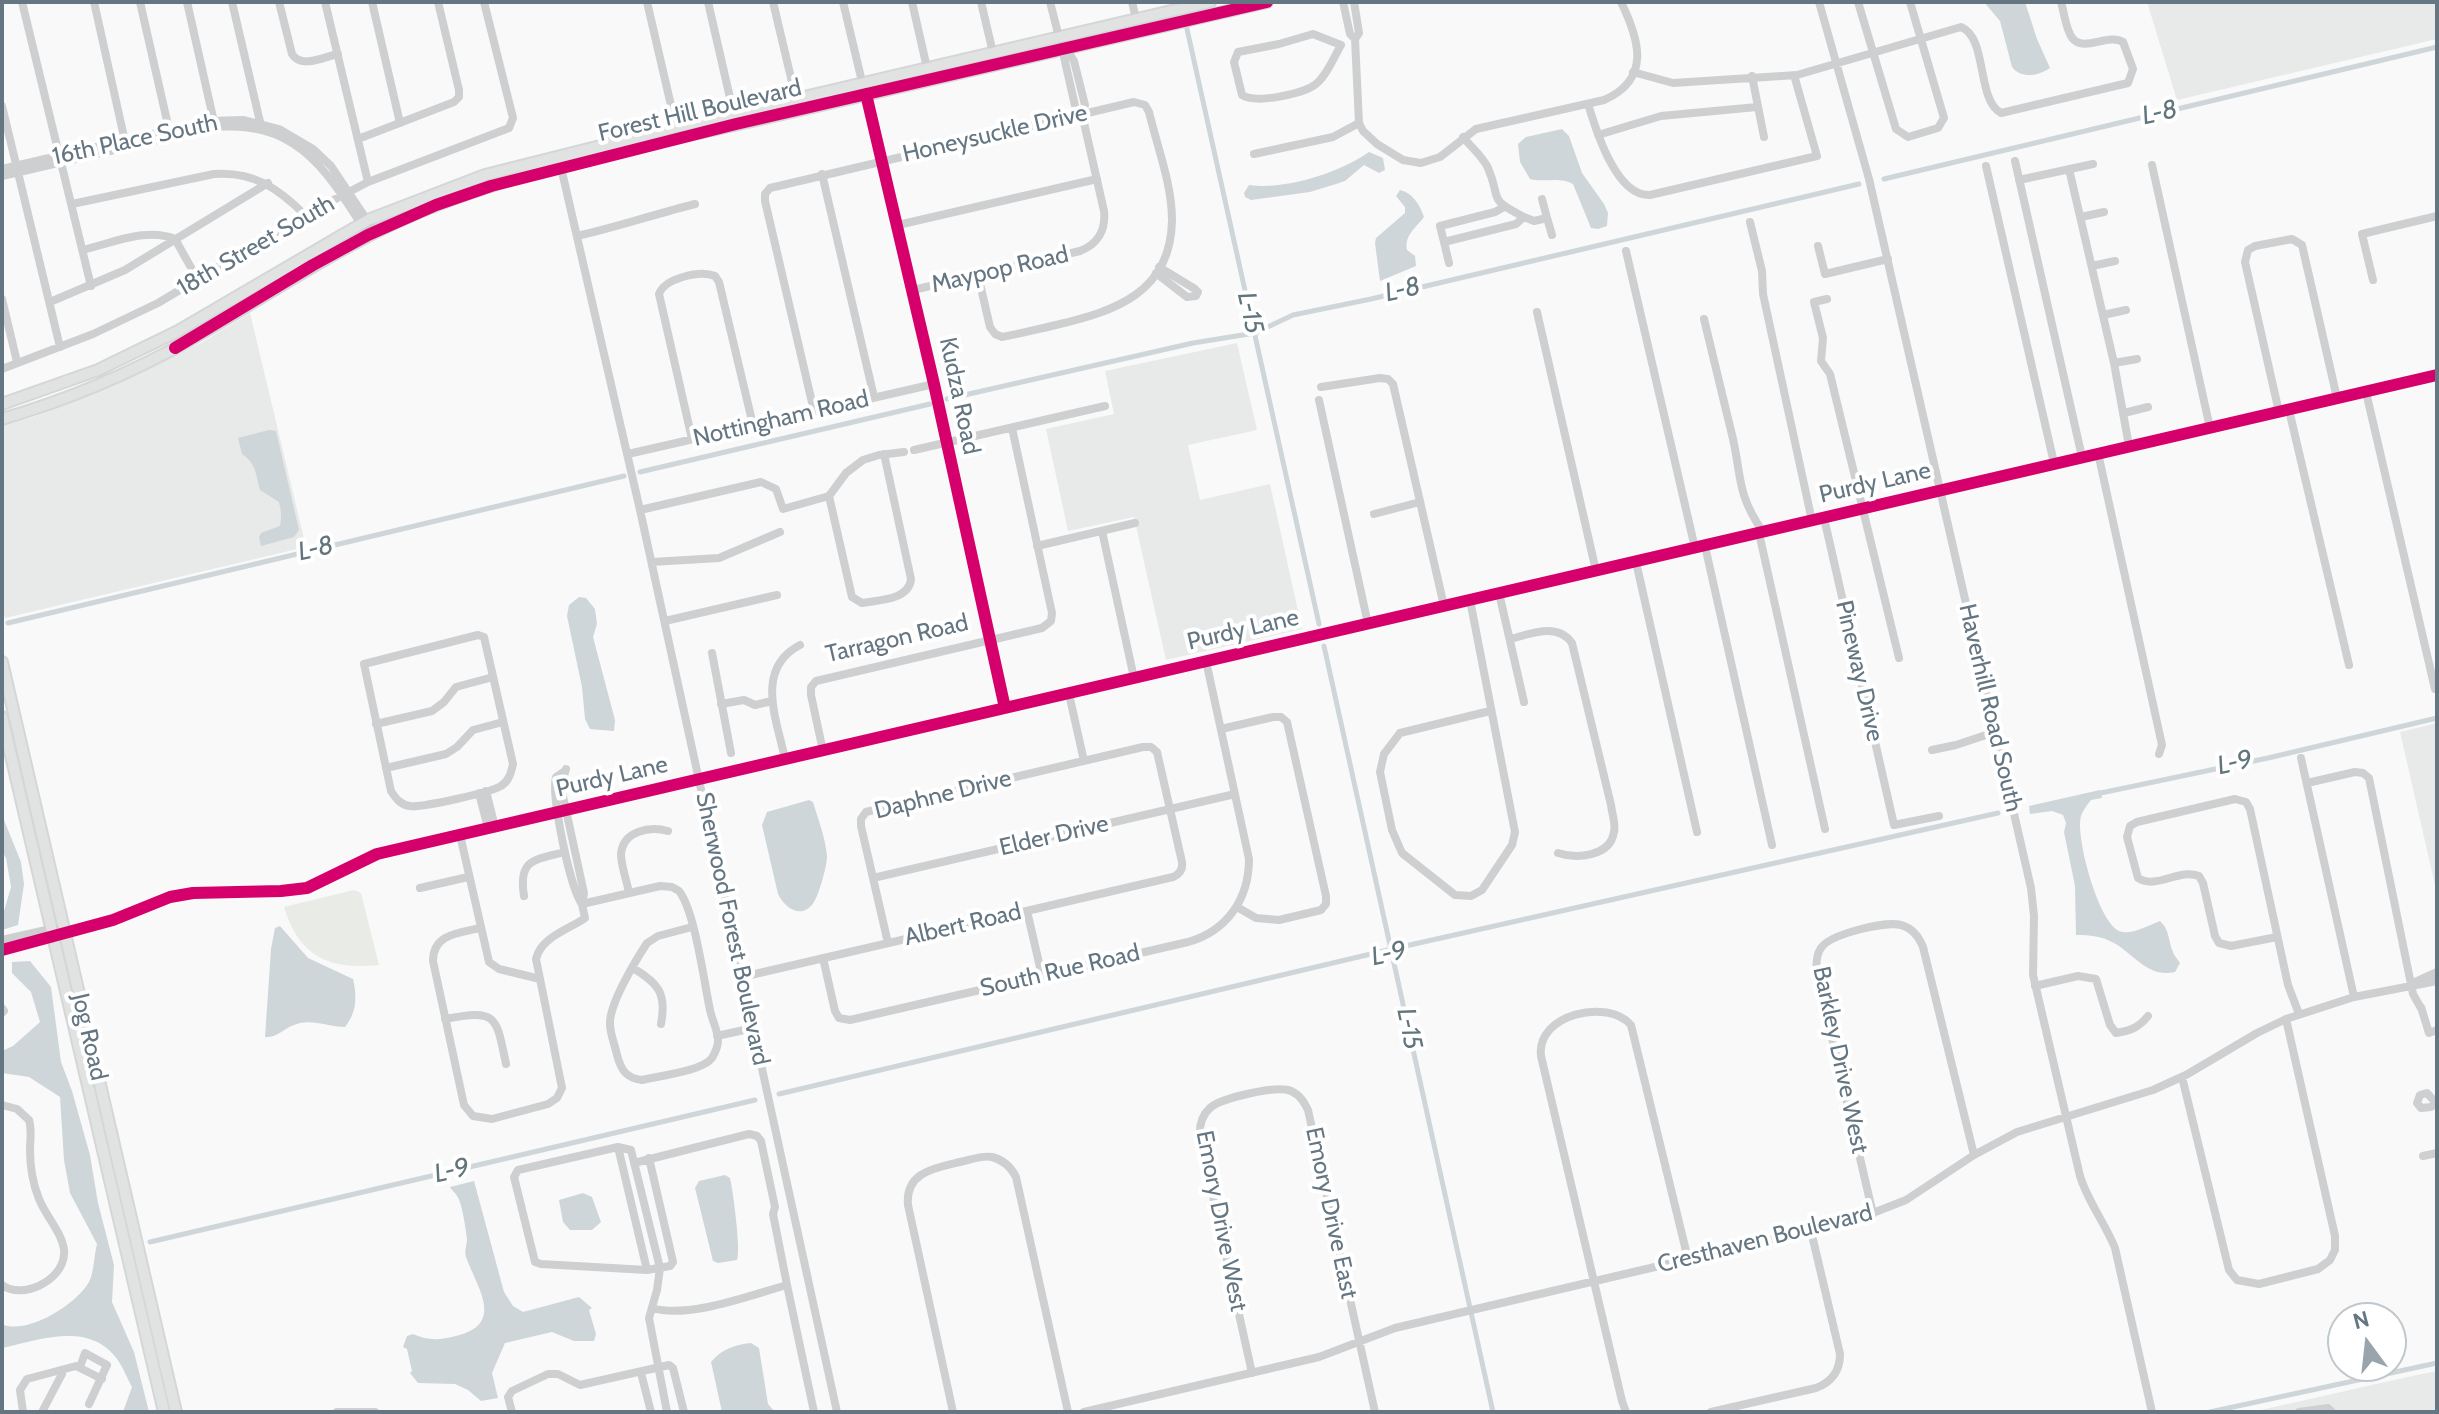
<!DOCTYPE html>
<style>
body{margin:0}
#map{position:relative;width:2439px;height:1414px;overflow:hidden;background:#f9f9f9;font-family:Cabin,sans-serif}
canvas{display:block}
.frame{position:absolute;inset:0;border:4px solid #657683;pointer-events:none}
.north{position:absolute;left:2327px;top:1302px;width:80px;height:80px;box-sizing:border-box;background:#fff;border:2px solid #c1c8cd;border-radius:50%;rotate:345deg;font-size:22px;font-weight:700;line-height:32px;text-align:center;color:#657683}
.north::after{content:'';display:block;margin:auto;width:28px;height:36px;background:#99a4ac;clip-path:polygon(50% 0,100% 100%,50% 72%,0 100%)}
</style>
<div id="map">
<canvas width="2439" height="1414"></canvas>
<div class="frame"></div>
<div class="north">N</div>
</div>
<script>
const context = document.querySelector('canvas').getContext('2d');
context.lineJoin = 'round';
function fill(path, color) { context.fillStyle = color; context.fill(path, 'evenodd'); }
function strokePath(path, color, width, dash) { context.strokeStyle = color; context.lineWidth = width; context.lineCap = dash ? 'butt' : 'round'; context.setLineDash(dash || []); context.stroke(path); }
function label(font, color, halo, rows, align = 'center') {
  context.font = font + ' Cabin,sans-serif'; context.lineWidth = 8; context.setLineDash([]); context.textBaseline = 'middle'; context.strokeStyle = halo; context.fillStyle = color; for (const [text, x, y, turn = 0] of rows) {
    context.save(); context.translate(x, y); context.rotate((+turn || 0) * Math.PI / 180); context.textAlign = isNaN(turn) ? turn : align; if (halo) context.strokeText(text, 0, 0); context.fillText(text, 0, 0); context.restore();
  }
}
const built = new Path2D(`
 M2147 2H2437V39L2177 100Z
 M250 313 306 547 5 618 2 607V426L34 417 97 391 201 343Z
 M1237 343 1257 430 1188 445 1200 500 1270 484 1302 629 1166 660 1134 517 1068 531 1046 429 1114 414 1105 371Z
 M2437 723V894L2400 732Z
 M2437 1371V1412H2252L2403 1378Z`);
const green = new Path2D(`
 M354 890 361 893 379 965C329 970 299 957 284 907Z`);
const water = new Path2D(`
 M1984 2H2025L2037 39 2050 68C2039 76 2021 79 2012 67L2000 21Z
 M1562 129 1569 136 1582 173 1604 204 1608 213 1607 226 1598 229 1591 228 1573 184C1559 176 1545 183 1530 179L1520 162 1518 144 1526 137Z
 M1369 152 1383 158 1385 170 1379 173 1364 165 1345 181 1336 184 1310 192 1251 200 1245 197 1244 193 1249 185C1286 190 1339 173 1369 152Z
 M1400 190C1413 193 1420 205 1424 217 1416 228 1404 235 1407 250L1415 256 1416 266 1380 281 1375 243 1376 238 1405 213V207L1396 196Z
 M269 430 276 431 299 530 294 537 261 546 259 537 261 533 280 526C282 517 281 511 279 502L260 490C256 475 256 463 242 454L238 438Z
 M579 597 586 598 595 609 597 624 593 637 615 720 614 731 590 729 585 719 582 687 567 616 569 605Z
 M2100 790 2102 798 2091 800C2087 805 2083 810 2081 816 2075 836 2098 921 2119 931 2131 936 2149 925 2160 921 2170 930 2168 941 2173 952 2174 956 2178 959 2180 963L2175 972C2148 978 2135 955 2114 943 2102 936 2090 935 2076 935L2075 886 2064 832 2066 823 2063 815 2052 811 2030 814 2029 806Z
 M809 800 813 802C818 819 826 839 827 857 827 866 818 899 812 905 800 919 784 907 778 894L762 825 767 812Z
 M2 815 21 862 24 884 18 925 2 930V918L11 887 6 858 2 851Z
 M280 926 308 958 353 979C357 997 357 1012 345 1027 327 1027 312 1018 294 1025 283 1029 277 1038 265 1037L271 949 275 928Z
 M30 961 51 987 61 1062 72 1091 90 1155 98 1203 114 1265 112 1302 134 1352 149 1412H123L132 1387C127 1378 123 1367 117 1359 89 1321 40 1340 2 1348V1324C26 1336 77 1304 89 1282 94 1272 94 1255 97 1244L70 1193 64 1160 60 1097 29 1077 2 1073V1051L13 1046 40 1022 31 992 12 973V962Z
 M725 1175 730 1178C733 1190 741 1251 737 1260L718 1263 713 1261 695 1188 699 1181Z
 M474 1181 504 1292 513 1306 523 1312 579 1297 592 1308 589 1310 596 1334 594 1341H574L552 1332 505 1343 492 1373 498 1398 481 1401 468 1390 455 1384 418 1383 410 1373 412 1371 407 1349 403 1347 407 1336 413 1334C428 1341 440 1340 456 1336 506 1324 477 1288 466 1257 464 1251 467 1245 467 1239 466 1230 462 1202 457 1196 455 1192 451 1190 450 1187Z
 M583 1193 592 1197 601 1222 592 1230H570L563 1222 559 1200Z
 M751 1343 759 1348 768 1404 775 1412H722L711 1362C722 1349 734 1345 751 1343Z`);
const canal = new Path2D(`
 M1181 2 1319 624
 M1884 179 2437 47
 M947 399 1193 343 1255 333 1293 315 1371 299 1859 184
 M640 472 930 404
 M8 623 624 476
 M1324 646 1493 1412
 M2096 794 2268 758 2437 718
 M779 1094 1392 949 1998 813
 M150 1242 755 1100
 M2210 1412 2437 1363`);
const minor = new Path2D(`
 M22 2 91 286
 M94 2 126 146
 M140 2 170 134
 M187 2 214 122
 M232 2 261 126
 M279 2 292 54C301 69 323 57 338 54
 M325 2 368 182
 M372 2 400 123
 M647 2 676 127
 M708 2 736 124
 M773 2 796 99
 M843 2 934 384 1005 708
 M912 2 927 68
 M981 2 993 53
 M1050 2 1059 37 1074 61 1085 105 1082 114
 M1132 2 1136 19
 M1343 2 1350 34 1355 39 1359 123 1363 131 1377 144 1403 160 1421 163 1440 157 1476 129 1604 100C1652 79 1639 39 1621 2
 M1354 2 1359 33 1355 39
 M1819 2 1869 179 2031 888 2034 916 2033 975 2080 1176C2088 1202 2105 1223 2115 1248L2152 1412
 M1858 2 1896 129 1908 137 1938 128 1944 118 1910 2
 M1313 34 1341 45C1334 57 1327 75 1316 84 1304 94 1255 104 1242 95L1234 62 1238 52 1279 44Z
 M1633 72 1673 83 1797 75 1961 27C1988 38 1976 99 2001 113L2128 83 2133 69 2123 42C2108 33 2085 52 2073 39 2066 31 2064 12 2061 2
 M1752 76 1764 137
 M1588 104C1596 130 1616 197 1650 195L1817 156 1794 75
 M2 106 60 347
 M1598 135 1661 116 1757 107
 M1463 137C1471 147 1483 157 1488 168 1502 200 1486 198 1524 217L1516 224 1444 242 1440 226 1495 212 1504 207
 M358 139 454 102 459 97V90L438 2
 M1254 154 1333 137 1359 123
 M2015 161 2082 457
 M560 163 640 510 837 1412
 M2152 165 2210 428
 M1986 166 2054 463
 M2 169 208 121 244 120 279 129 313 149 331 166 375 232
 M2069 169 2114 363 2129 446
 M822 174 874 397
 M2 176 209 128C297 117 327 171 368 235
 M2019 180 2093 164
 M1542 199 1547 218
 M72 204 214 174C253 171 278 188 305 215
 M1524 217 1534 221 1547 218 1552 235
 M2081 217 2104 212
 M1750 222 1762 271 1763 294 1812 521
 M898 225 1097 179
 M577 236C618 227 655 214 695 204
 M1444 242 1449 263
 M1818 246 1825 274 1888 259
 M83 250C112 243 147 227 175 239L198 280
 M1626 251 1695 548
 M2092 266 2115 261
 M1156 273 1187 297 1196 296 1198 292 1195 289 1159 267
 M2373 280 2362 234 2437 216
 M913 290 1080 251C1098 244 1106 230 1104 211L1082 114 1076 110 1064 57 1066 49
 M2 299 17 362
 M1827 299 1814 302 1823 338 1821 361 1830 374 1899 658
 M50 302 125 270 268 183
 M1537 312 1596 571
 M2103 315 2126 310
 M1704 319C1714 359 1723 399 1733 439 1742 480 1737 494 1763 532
 M2114 363 2137 359
 M2 369 93 334 158 303 305 215 368 182 509 128 513 118 484 2
 M1321 387 1380 378 1388 379 1393 384 1444 606
 M2366 392 2435 689
 M1319 400 1368 624
 M2289 410 2349 665
 M814 411 765 201V194L770 188 1134 102 1145 105 1149 112C1157 146 1172 184 1172 220 1171 293 1115 311 1056 325 1038 329 1020 334 1002 337L995 334 990 327 978 275
 M2279 412 2245 262 2248 250 2255 246 2292 239 2302 245 2337 398
 M2124 413 2148 407
 M692 439 659 294C665 278 700 270 715 276L719 282 753 425
 M914 450 1105 406
 M2098 453 2162 745 2159 754
 M628 454 934 384
 M829 496 852 597 862 603C879 600 909 600 911 579L884 454
 M640 510 761 482 776 489 783 509 829 496 846 473 863 460 879 455 904 452
 M1374 514 1420 502
 M1824 518 1894 825 1939 816
 M1102 531 1134 678
 M1759 533 1825 829
 M1037 546 1135 523
 M1705 546 1772 845
 M652 562 719 558 780 532
 M1636 562 1697 832
 M1499 593 1524 702
 M1470 600 1515 832 1512 845 1482 890 1471 896 1455 895 1402 853 1392 830 1380 772 1384 754 1400 733 1490 711
 M665 621 777 595
 M478 635 484 637 513 764C511 773 509 781 501 786 492 792 421 808 410 806 401 805 396 799 391 791L364 664Z
 M1510 639C1531 634 1557 622 1572 643L1611 805C1612 814 1616 824 1614 832 1610 857 1576 859 1558 853
 M712 653 731 753
 M1069 694 1084 761
 M721 704 744 700 755 705 772 701
 M376 724 432 711 444 702 456 687 493 677
 M1221 729 1273 717H1281L1287 722 1326 896V904L1321 910 1279 920 1256 918 1237 907
 M1932 750 1956 745 1995 732
 M823 751 811 695V687L816 681 1042 628 1051 621 1052 613 1012 428
 M2301 758 2354 997
 M785 759C777 720 754 669 800 645
 M386 768 446 754 457 747 473 730 503 722
 M565 771 556 777C551 796 570 888 582 904
 M2307 783 2355 772 2363 773 2369 778 2413 994 2422 1010
 M486 791 495 827
 M479 793 488 828
 M460 835 489 962 499 969 540 979
 M873 878 1235 794
 M420 888 468 877
 M629 893C627 881 621 866 621 854 623 831 649 826 668 831
 M524 896C518 859 534 860 565 852
 M582 904 660 886 672 887 679 891C695 911 704 982 710 1010 712 1020 718 1031 718 1040 718 1046 715 1053 712 1058 703 1071 658 1076 642 1080 626 1078 621 1070 617 1055 615 1045 610 1034 610 1024 609 1004 636 960 647 943L658 936 692 927
 M1027 911 1042 976
 M480 928C458 933 433 934 433 961L464 1105 473 1116 492 1119 548 1104 557 1098 562 1088 536 959C541 937 568 930 585 918L582 904 584 893 561 787 566 769
 M2277 937 2231 946 2219 943 2215 936 2203 883 2199 876C2179 868 2156 890 2138 878L2127 837 2130 826 2137 822 2235 799 2246 802 2250 809 2288 985 2299 1014
 M2 940 55 928
 M2 950 113 920 170 897 193 893 281 891 307 888 377 854 2437 375
 M823 958 835 1011 839 1018 850 1020 1188 942C1227 931 1249 899 1249 859L1206 661
 M633 968C658 983 667 993 661 1024
 M742 977 1173 877C1180 874 1183 869 1182 862L1157 752 1151 747H1143L866 812 861 819V826L888 943
 M2413 983 2437 972
 M2035 986 2078 976 2096 979 2110 1025 2116 1033C2131 1031 2139 1027 2148 1016
 M2421 1007 2429 1033 2437 1030
 M2 1008 4 1011 2 1013
 M445 1019C497 1009 496 1015 506 1064
 M717 1036 753 1028
 M2182 1077 2229 1270 2237 1280 2259 1284 2318 1269 2330 1260 2335 1250V1236L2286 1019
 M2436 1103 2427 1093 2420 1095 2417 1103 2421 1108 2431 1107 2437 1103
 M2 1105 17 1109 29 1120C32 1130 30 1140 30 1150 30 1167 33 1184 39 1199 46 1217 66 1237 64 1255 62 1281 22 1300 2 1285
 M618 1147 631 1150 660 1268 657 1290 649 1318 667 1412
 M2423 1156 2437 1153
 M634 1163 749 1134 757 1136 761 1141 775 1207 773 1214 787 1285C750 1295 689 1319 652 1308
 M1873 1214 1817 973C1816 964 1816 955 1821 948 1830 934 1885 921 1901 925 1912 928 1919 937 1923 947L1974 1155
 M647 1270 618 1147 518 1170 514 1177 535 1262 541 1264 647 1270 670 1266 673 1262 649 1158
 M787 1285 814 1412
 M80 1367 85 1353 107 1365 89 1404
 M641 1373 651 1412
 M1252 1373 1200 1138C1199 1126 1201 1116 1210 1108 1221 1098 1277 1085 1291 1091 1300 1095 1304 1102 1308 1110L1375 1412
 M23 1412 20 1390 27 1379 76 1366 102 1379
 M42 1412 62 1374 61 1370
 M337 1412H375
 M512 1412 508 1397 512 1391 548 1374H558L580 1385 669 1365 673 1368 684 1412
 M953 1412 908 1205C905 1172 935 1168 960 1162 970 1160 982 1155 992 1157 1004 1160 1011 1167 1016 1177L1068 1412
 M1084 1412 1319 1357 1395 1328 1855 1220 1906 1200 1974 1155 2017 1132 2153 1090 2186 1075 2257 1033 2286 1019 2354 997 2437 981
 M1626 1412 1622 1401 1541 1056C1536 1014 1608 998 1631 1025L1688 1259
 M1711 1412 1816 1388C1832 1382 1840 1371 1840 1354L1811 1231
 M2299 1412 2328 1408 2332 1412`);
const major = new Path2D(`
 M2 404 98 370 178 331 368 220 485 175 676 127 1210 2
 M2 419C67 400 129 374 188 341 273 293 350 237 442 203 545 164 655 143 761 119 930 79 1099 40 1267 2
 M2 662 176 1412
 M2 717 164 1412`);
const cycleway = new Path2D(`
 M866 94 934 384 1005 708
 M175 348 313 265 368 235 436 205 491 186 736 124 1267 2
 M2 950 113 920 170 897 193 893 281 891 307 888 377 854 2437 375`);
const streetNames = [
 ["Forest Hill Boulevard",700,111,-13],
 ["Honeysuckle Drive",995,134,-13],
 ["16th Place South",135,140,-12],
 ["18th Street South",256,246,-30],
 ["Maypop Road",1000,270,-13],
 ["Kudza Road",959,396,78],
 ["Nottingham Road",781,419,-13],
 ["Purdy Lane",1875,483,-13],
 ["Purdy Lane",1243,630,-13],
 ["Tarragon Road",897,639,-13],
 ["Pineway Drive",1859,671,77],
 ["Haverhill Road South",1990,708,77],
 ["Purdy Lane",612,777,-13],
 ["Daphne Drive",943,795,-14],
 ["Elder Drive",1054,836,-13],
 ["Albert Road",963,925,-13],
 ["Sherwood Forest Boulevard",732,929,78],
 ["South Rue Road",1060,971,-13],
 ["Jog Road",89,1037,77],
 ["Barkley Drive West",1840,1060,78],
 ["Emory Drive East",1331,1213,78],
 ["Emory Drive West",1221,1221,79],
 ["Cresthaven Boulevard",1765,1239,-14]
];
const waterNames = [
 ["L-8",2160,113,-13],
 ["L-8",1403,290,-13],
 ["L-15",1250,313,77],
 ["L-8",316,549,-13],
 ["L-9",2235,763,-13],
 ["L-9",1389,954,-13],
 ["L-15",1409,1029,78],
 ["L-9",452,1171,-13]
];
fill(built, '#e8e9e9');
fill(green, '#e8ebe6');
fill(water, '#ced6d9');
strokePath(canal, '#ced6d9', 5);
strokePath(major, '#d5d6d7', 14);
strokePath(minor, '#cecfd0', 8);
strokePath(major, '#e1e2e2', 10);
strokePath(cycleway, '#d6006c', 12);
label('24px', '#657683', '#fff', streetNames);
label('italic 26px', '#60757c', '#fff', waterNames);
</script>
